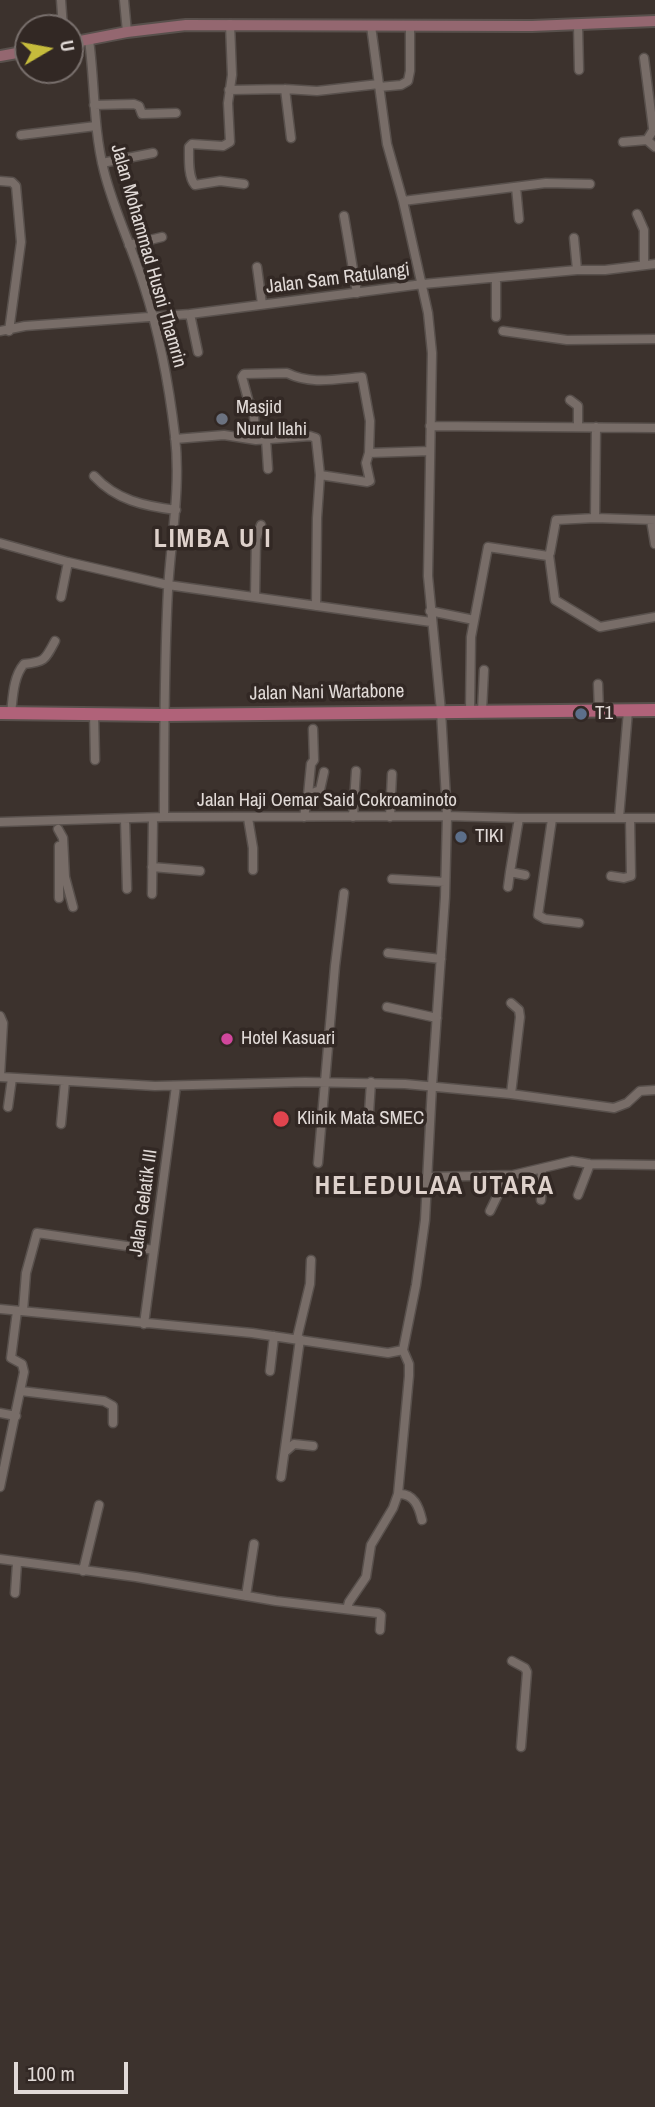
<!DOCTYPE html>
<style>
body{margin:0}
#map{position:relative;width:655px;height:2107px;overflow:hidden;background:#3c322d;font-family:"Archivo Narrow",sans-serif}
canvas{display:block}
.north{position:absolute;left:14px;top:14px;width:70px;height:70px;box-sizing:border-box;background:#322824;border:2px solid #786f6c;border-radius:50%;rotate:80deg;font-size:19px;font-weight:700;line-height:28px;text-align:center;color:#e1dad7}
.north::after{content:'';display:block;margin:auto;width:24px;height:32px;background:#c6bc3c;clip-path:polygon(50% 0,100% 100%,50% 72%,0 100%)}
.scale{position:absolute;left:14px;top:2062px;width:114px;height:32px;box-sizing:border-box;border:4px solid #e1dad7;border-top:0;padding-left:9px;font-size:21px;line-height:24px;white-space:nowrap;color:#e1dad7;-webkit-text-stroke:5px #322824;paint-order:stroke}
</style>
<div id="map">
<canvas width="655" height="2107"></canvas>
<div class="north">U</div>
<div class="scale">100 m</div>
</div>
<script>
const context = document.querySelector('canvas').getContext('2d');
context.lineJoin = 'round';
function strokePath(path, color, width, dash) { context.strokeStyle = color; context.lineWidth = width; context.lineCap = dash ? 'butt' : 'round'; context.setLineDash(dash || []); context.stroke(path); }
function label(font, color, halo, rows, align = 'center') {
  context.font = font + ' "Archivo Narrow",sans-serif'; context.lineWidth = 7; context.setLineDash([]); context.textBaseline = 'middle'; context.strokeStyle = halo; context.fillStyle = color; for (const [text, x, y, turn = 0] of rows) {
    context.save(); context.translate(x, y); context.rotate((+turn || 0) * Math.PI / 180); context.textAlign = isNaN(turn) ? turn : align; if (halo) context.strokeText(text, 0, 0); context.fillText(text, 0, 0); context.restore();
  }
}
const street = new Path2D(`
 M61 0 63 28
 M124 0 127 32
 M230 24 232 75 228 103 230 142 223 146 192 144 189 147C189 159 188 177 195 185L220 181 244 184
 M578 25 579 70
 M89 40C95 83 93 128 104 171 114 211 132 247 144 286 160 335 169 385 175 436 181 488 171 538 168 590 164 666 164 741 164 817
 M644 58 653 128
 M379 87 401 85 408 81 410 71V25
 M285 89 291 138
 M229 90 285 89 317 91 379 84
 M94 105 134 104 139 106 142 114 176 113
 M21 135 96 126
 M647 140 655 147
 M623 142 647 140 655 127
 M102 163 153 153
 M0 181 12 182 16 186 21 242 9 331
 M516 187 519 219
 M403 201 546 183 590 184
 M637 214 644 230V265
 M344 216 357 293
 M574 238 577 270
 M129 245 162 237
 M257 267 262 304
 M496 279V317
 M190 314 198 352
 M0 331 25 326 190 314 423 284 577 270H605L655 264
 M503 331 567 340 655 339
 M570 400 578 406V426
 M430 426 655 428
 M596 427 595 518 655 520
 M175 439 224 435 256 440 310 436 316 438 320 475 317 518 316 606
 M266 439 268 469
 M256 440 253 405 249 403 242 377 244 374 287 373C311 385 336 379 362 377L370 421 369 453
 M320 475 367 482 370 481 366 463 369 453 430 451
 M94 476C116 500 144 506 176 510
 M651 520 655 544
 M0 543 68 562 168 585 431 622
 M549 555 555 600 600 627 655 617
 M61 597 68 562
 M255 597 256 539 261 525
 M430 611 474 620
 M598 684 599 711
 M470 711 471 637 488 547 548 556 550 553 556 520 595 518
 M482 711 484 670
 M11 713C13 697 13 677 24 664 45 662 45 660 55 641
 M94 713 95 760
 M308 795 311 764 314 760 313 729
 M304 817C307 801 304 795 320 790L324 772
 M353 817 356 771
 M390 817 392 774
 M248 818 253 848V870
 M519 818 510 872 525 875
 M619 818 628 711
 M125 819 127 889
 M552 819 538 915 545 919 579 923
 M0 822 164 817 447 816 519 818H655
 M58 829 63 838 65 877 73 907
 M59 846V898
 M152 867 200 871
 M611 876 624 878 631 876 630 818
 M392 879 445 882
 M508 887 510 872
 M152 894 153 818
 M388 953 441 959
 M511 1003 519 1010 520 1017 511 1094
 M387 1007 437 1018
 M0 1016 3 1023 0 1076
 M0 1077 155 1086 305 1082 405 1084 511 1094 614 1108 627 1103 640 1091 655 1090
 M8 1107 12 1078
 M369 1113 371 1082
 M61 1124 65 1081
 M318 1163 335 966 344 893
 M427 1177 513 1175 572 1161 590 1164 655 1165
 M578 1195 590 1164
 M541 1200 542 1169
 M490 1211 507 1176
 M0 1309 252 1333 388 1353 403 1350 416 1285 425 1220 432 1086 445 897 447 816 441 711 428 576 432 353 428 313 403 201 387 144 371 26
 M23 1311 26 1273 37 1233 154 1250
 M144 1324 176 1086
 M297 1338 310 1284 311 1260
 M403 1350 409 1364V1376L398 1494C414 1493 419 1507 422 1520
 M270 1371 274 1336
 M21 1391 104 1401 113 1406V1423
 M0 1413 16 1416
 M286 1451 294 1444 313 1446
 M281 1477 300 1339
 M0 1487 24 1372 22 1364 11 1358 17 1311
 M0 1559 136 1577 276 1601 378 1613 381 1615 380 1630
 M83 1571 99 1505
 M15 1593 17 1563
 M246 1596 254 1544
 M347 1609 349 1602 366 1577 371 1545 393 1508 398 1494
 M512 1661 525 1668 527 1672 521 1747`);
const secondary = new Path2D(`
 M70 43 127 32 186 25 532 26 655 21
 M0 56 28 51`);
const primary = new Path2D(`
 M0 713 165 715 655 710`);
const markers = [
 [222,419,7,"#6b7280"],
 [581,714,7,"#5c6f8a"],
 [461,837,7,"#5c6f8a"],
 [227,1039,7,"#d1479c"],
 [281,1119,9,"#e0444e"]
];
const streetNames = [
 ["Jalan Mohammad Husni Thamrin",148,256,74],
 ["Jalan Sam Ratulangi",338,279,-7],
 ["Jalan Nani Wartabone",327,693,-1],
 ["Jalan Haji Oemar Said Cokroaminoto",327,801],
 ["Jalan Gelatik III",144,1203,-82]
];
const poiNames = [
 ["Masjid",236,408],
 ["Nurul Ilahi",236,430],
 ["T1",595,714],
 ["TIKI",475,837],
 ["Hotel Kasuari",241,1039],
 ["Klinik Mata SMEC",297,1119]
];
const districtNames = [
 ["LIMBA U I",213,540],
 ["HELEDULAA UTARA",435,1187]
];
strokePath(street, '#58504c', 11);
strokePath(secondary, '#58504c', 14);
strokePath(primary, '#58504c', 16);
strokePath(street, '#786d68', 8);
strokePath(secondary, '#946770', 10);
strokePath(primary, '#b06279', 12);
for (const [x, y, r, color] of markers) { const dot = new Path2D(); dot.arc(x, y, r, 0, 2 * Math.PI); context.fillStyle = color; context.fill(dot); strokePath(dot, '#322824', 2.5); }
label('19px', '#e1dad7', '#322824', streetNames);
label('19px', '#e1dad7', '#322824', poiNames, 'left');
context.letterSpacing = '2px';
label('bold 26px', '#ded1cb', '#322824', districtNames);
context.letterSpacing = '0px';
</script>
